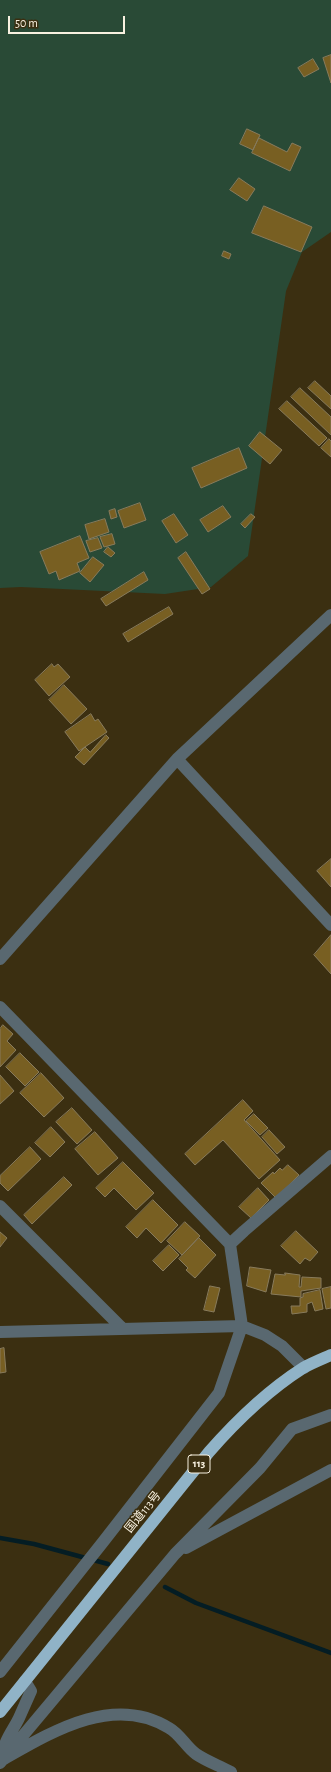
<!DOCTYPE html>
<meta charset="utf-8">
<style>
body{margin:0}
#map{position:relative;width:331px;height:1772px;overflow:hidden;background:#3b2f11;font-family:"Alegreya Sans",sans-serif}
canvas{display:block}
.scale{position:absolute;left:8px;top:16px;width:117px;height:18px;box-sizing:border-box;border:2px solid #f8f1e0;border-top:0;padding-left:5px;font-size:12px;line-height:14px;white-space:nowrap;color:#f8f1e0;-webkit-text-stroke:3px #3b2f11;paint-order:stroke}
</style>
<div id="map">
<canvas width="331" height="1772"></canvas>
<div class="scale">50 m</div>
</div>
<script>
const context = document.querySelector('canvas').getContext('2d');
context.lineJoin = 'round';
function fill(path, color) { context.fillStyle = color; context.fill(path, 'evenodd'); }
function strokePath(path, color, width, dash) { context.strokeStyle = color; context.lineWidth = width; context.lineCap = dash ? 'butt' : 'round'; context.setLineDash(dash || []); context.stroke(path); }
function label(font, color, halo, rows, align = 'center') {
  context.font = font + ' "Alegreya Sans","Noto Sans JP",sans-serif'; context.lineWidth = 3; context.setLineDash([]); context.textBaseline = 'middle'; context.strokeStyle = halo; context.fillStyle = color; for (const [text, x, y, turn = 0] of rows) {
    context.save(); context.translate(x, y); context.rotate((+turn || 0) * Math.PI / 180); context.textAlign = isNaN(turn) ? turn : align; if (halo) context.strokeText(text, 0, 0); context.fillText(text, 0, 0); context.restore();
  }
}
const green = new Path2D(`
 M0 0H331V232L302 252 286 291 248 556 211 587 165 594 21 587 0 588Z`);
const stream = new Path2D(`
 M0 1538 34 1544 108 1564
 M165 1587 196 1603 331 1653`);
const building = new Path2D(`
 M331 55V83L323 58Z
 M313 59 319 69 304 77 298 68Z
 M247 129 260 135 253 150 240 144Z
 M259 138 287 152 292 143 301 147 290 171 252 153Z
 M239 178 255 189 247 201 230 190Z
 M264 206 312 227 301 252 252 233Z
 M224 251 231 254 229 259 222 256Z
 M315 381 331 396V409L308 388Z
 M300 388 331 417V435L291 397Z
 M287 401 327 438 319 446 279 409Z
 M260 432 282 450 270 464 249 446Z
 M329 439 331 441V457L321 448Z
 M239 448 247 468 201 488 192 468Z
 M140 503 146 520 124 528 118 511Z
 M223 506 231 517 208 532 200 520Z
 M115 509 117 517 111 519 109 511Z
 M174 514 188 535 176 543 162 521Z
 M251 514 255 517 245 528 241 524Z
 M105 519 109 532 89 539 85 525Z
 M112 534 115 544 104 547 100 537Z
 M80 536 89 558 77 563 80 571 59 580 56 571 49 574 40 552Z
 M98 538 102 548 90 552 86 541Z
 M108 547 115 553 111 557 104 552Z
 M186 552 210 589 202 594 178 558Z
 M93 557 104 565 90 582 80 573Z
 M144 572 148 580 106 606 101 599Z
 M169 607 173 614 128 642 123 634Z
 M52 664 54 667 58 664 70 677 49 696 35 680Z
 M64 685 87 709 71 724 49 700Z
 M91 714 95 721 98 719 107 732 79 751 65 732Z
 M106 735 109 738 84 765 75 757 85 747 90 752Z
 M331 859V887L317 871Z
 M331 935V974L314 955Z
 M3 1025 13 1034 7 1041 16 1050 0 1067V1029Z
 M20 1053 39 1072 25 1086 6 1067Z
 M41 1073 64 1098 44 1117 20 1093Z
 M0 1075 14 1091 0 1104Z
 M243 1100 253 1111 244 1120 280 1160 259 1179 223 1140 195 1165 185 1154Z
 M72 1108 92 1130 77 1144 56 1122Z
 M254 1114 268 1128 260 1135 246 1121Z
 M51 1127 65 1142 50 1157 35 1143Z
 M269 1130 285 1147 277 1154 262 1137Z
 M95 1132 118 1158 98 1175 75 1149Z
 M30 1147 41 1159 8 1191 0 1183V1176Z
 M123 1162 154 1193 136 1210 114 1188 105 1197 96 1188Z
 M288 1165 299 1175 276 1198 261 1183 273 1172 274 1174 280 1168 282 1170Z
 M64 1177 72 1185 32 1224 24 1215Z
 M258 1188 269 1200 251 1218 239 1207Z
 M153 1200 178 1225 161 1243 146 1228 137 1238 126 1227Z
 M185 1222 200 1236 182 1255 167 1241Z
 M296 1231 318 1252 310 1261 305 1258 300 1264 281 1246Z
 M0 1232 7 1238 0 1247Z
 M199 1238 216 1255 195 1278 186 1270 188 1268 179 1259Z
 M169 1245 179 1255 163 1271 153 1261Z
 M250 1267 271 1270 266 1292 247 1286Z
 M285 1273 300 1275 299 1287H301L302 1277 321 1278V1288L301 1291V1297L271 1294 275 1274 285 1275Z
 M210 1286 220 1288 214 1312 204 1310Z
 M331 1287V1308L326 1309 322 1289Z
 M320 1290 323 1309 315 1311 312 1302 307 1304V1312L292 1314 291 1306H300V1298L303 1297V1294Z
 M4 1348 6 1372 0 1373V1349Z`);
const street = new Path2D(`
 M177 759 331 925
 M0 959 177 759 331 615
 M0 1007 230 1244 242 1326 219 1393 103 1542 0 1672
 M0 1206 122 1328
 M230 1244 244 1231 331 1156
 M0 1332 242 1326 265 1335 282 1346 304 1368
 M186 1548 331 1470
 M25 1681 31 1691C27 1700 23 1709 19 1718 13 1731 1 1743 4 1759 53 1731 114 1694 169 1728 180 1734 186 1747 196 1754 206 1761 220 1766 231 1772
 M0 1763 175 1554 260 1468 292 1429 331 1415`);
const highway = new Path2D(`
 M0 1712 209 1452C237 1420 267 1391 303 1368 312 1363 322 1359 331 1355`);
const shields = [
 [199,1464,22]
];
const shieldNames = [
 ["113",199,1464]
];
const streetNames = [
 ["国道113号",143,1512,-51]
];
fill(green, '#294a36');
strokePath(stream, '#041d24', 4.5);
fill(building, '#785f22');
strokePath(building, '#887b5c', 1);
strokePath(street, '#596870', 12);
strokePath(highway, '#90b3c7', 12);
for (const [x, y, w] of shields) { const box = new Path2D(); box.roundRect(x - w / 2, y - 9, w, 18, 3); context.fillStyle = '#3b2f11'; context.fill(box); strokePath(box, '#f8f1e0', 1); }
label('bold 11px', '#f8f1e0', null, shieldNames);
label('12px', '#f8f1e0', '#3b2f11', streetNames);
</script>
